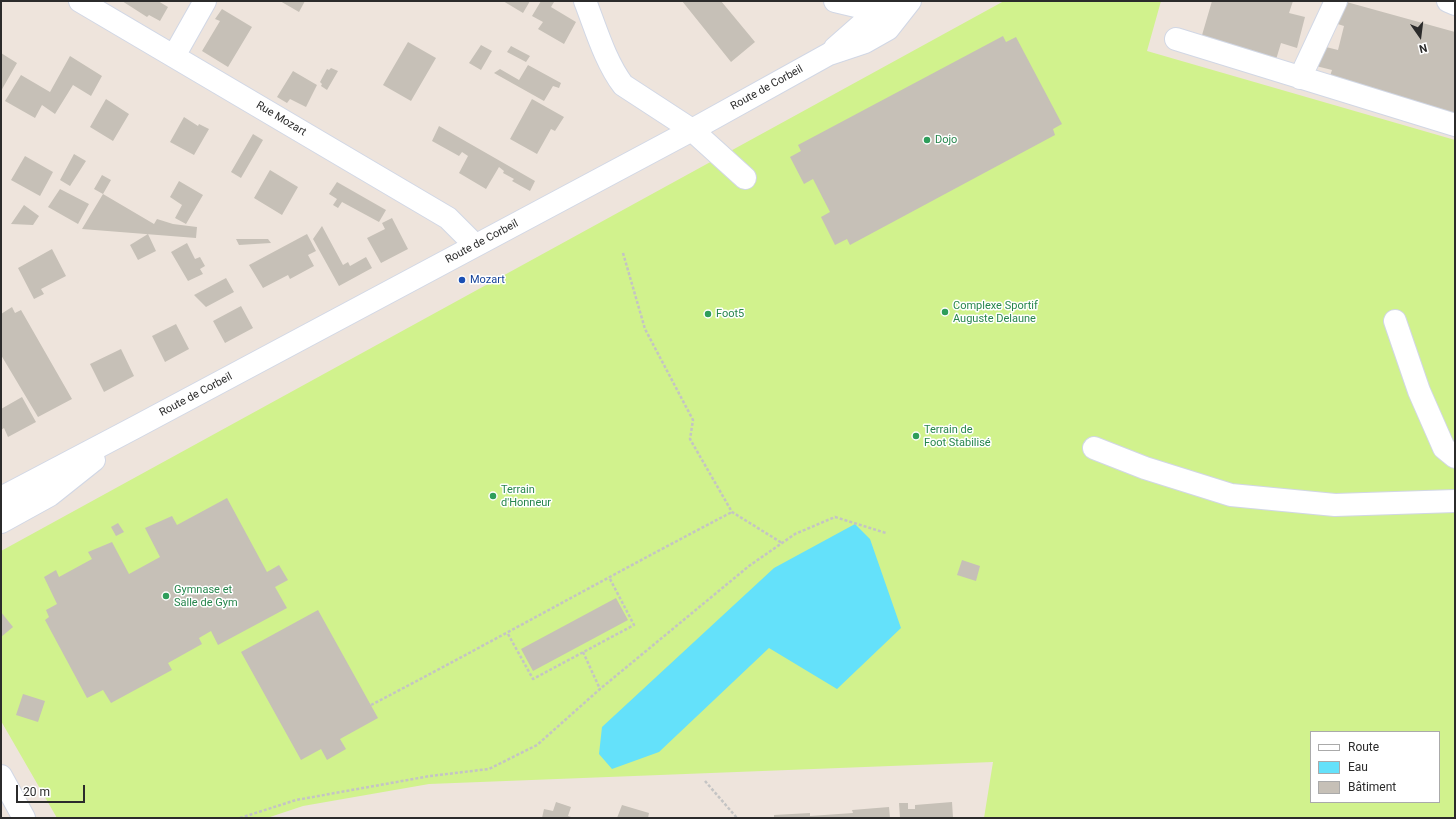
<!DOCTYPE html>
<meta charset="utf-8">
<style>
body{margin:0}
#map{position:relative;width:1456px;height:819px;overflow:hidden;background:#eee4dc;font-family:Roboto,sans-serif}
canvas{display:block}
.frame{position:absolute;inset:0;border:2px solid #2b2b2b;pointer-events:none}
.legend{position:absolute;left:1310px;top:731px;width:130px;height:72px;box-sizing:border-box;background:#fff;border:1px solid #aaa;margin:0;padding:5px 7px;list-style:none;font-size:12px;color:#2b2b2b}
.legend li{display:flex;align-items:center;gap:8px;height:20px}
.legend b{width:20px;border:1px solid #aaa}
.north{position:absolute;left:1400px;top:16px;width:40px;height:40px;-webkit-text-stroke:3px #fff;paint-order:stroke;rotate:166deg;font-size:11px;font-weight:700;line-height:16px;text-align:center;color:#2b2b2b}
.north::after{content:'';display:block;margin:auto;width:14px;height:18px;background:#2b2b2b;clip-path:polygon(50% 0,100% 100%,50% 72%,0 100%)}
.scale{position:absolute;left:16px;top:785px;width:69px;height:18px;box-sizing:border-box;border:2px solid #2b2b2b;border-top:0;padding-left:5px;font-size:12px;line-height:14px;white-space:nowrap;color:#2b2b2b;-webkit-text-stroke:3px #fff;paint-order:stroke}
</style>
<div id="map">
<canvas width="1456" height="819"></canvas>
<div class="frame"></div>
<ul class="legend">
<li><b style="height:5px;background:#fff"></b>Route</li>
<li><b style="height:11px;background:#64e1fa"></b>Eau</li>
<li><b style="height:11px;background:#c6c0b7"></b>Bâtiment</li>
</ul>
<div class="north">N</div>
<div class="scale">20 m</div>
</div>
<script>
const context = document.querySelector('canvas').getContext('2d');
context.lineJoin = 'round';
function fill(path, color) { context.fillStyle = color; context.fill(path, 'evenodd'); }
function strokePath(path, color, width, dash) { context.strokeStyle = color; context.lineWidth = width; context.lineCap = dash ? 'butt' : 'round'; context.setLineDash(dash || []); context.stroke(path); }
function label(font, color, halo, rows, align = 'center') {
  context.font = font + ' Roboto,sans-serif'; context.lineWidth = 3; context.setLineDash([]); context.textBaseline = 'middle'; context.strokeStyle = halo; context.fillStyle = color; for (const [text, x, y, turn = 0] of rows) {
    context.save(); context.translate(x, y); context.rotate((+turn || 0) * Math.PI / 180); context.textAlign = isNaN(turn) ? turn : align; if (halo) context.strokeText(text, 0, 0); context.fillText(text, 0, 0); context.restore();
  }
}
const pitch = new Path2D(`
 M1004 1H1161L1147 51 1455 140V818H984L993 762 429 784 303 806 267 818H57L1 721V551ZM1311 732H1439V802H1311Z`);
const water = new Path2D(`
 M855 524 870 539 901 628 837 689 769 648 659 752 612 769 599 754 602 727 774 568Z`);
const building = new Path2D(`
 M122 1H158L168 7 160 21 149 15 147 17Z
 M280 1H305L299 12Z
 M503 1H530L523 13Z
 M541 1 554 2 551 7 576 22 564 44 538 29 543 22 532 16Z
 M682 1H721L755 42 731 62Z
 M1212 1H1293L1289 13 1305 17 1297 48 1281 43 1275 63 1200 42Z
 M1343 1 1455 32V114L1329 79 1332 70 1316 66 1326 47 1338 50 1344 26 1331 22Z
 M222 9 252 27 228 67 202 51 220 21 215 19Z
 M1003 36 1006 42 1016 37 1062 124 1053 129 1055 135 850 245 847 239 835 245 821 217 830 212 813 179 804 184 790 157 801 151 798 145Z
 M408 42 436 58 411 101 383 85Z
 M481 45 492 51 481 70 469 63Z
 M511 46 530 56 526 62 507 52Z
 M1 53 17 63 1 91Z
 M70 56 102 76 91 96 73 85 55 114 42 105 35 118 5 101 21 75 50 92Z
 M528 65 561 83 559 88 553 86 544 101 494 73 500 69 519 80Z
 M331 68 338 71 327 90 321 86 322 84 320 82 327 69 329 70Z
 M293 71 317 85 306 107 290 99 287 103 277 97Z
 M106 99 129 114 113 141 90 127Z
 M532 99 564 117 555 131 551 129 537 154 510 139Z
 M184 117 198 126 199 124 209 129 194 155 170 142Z
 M439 126 535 181 530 191 512 181 514 179 503 173 504 171 499 167 486 189 459 173 468 156 462 152 459 156 432 141Z
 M253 134 263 140 241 178 231 172Z
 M74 154 86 161 70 186 60 180Z
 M25 156 53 172 40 196 11 180Z
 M270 170 298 187 282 215 254 198Z
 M102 175 111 180 103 194 94 189Z
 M179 181 203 195 186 224 175 218 182 205 170 197Z
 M337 182 386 210 379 222 342 202 338 208 333 205 337 199 329 194Z
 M60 189 89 204 78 224 48 207Z
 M103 194 154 224 157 219 173 224 197 227 196 238 82 229Z
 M24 205 39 216 33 225 11 224Z
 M392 218 408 249 381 263 367 238 385 229 382 223Z
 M322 226 343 265 348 262 350 266 366 257 372 268 339 286 313 239Z
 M148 234 156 251 138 260 130 245Z
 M307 234 316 251 308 255 314 266 290 279 288 275 263 288 249 265Z
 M236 239H268L271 243 239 245Z
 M187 243 195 259 200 257 205 266 200 269 203 274 188 281 171 252Z
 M52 249 66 276 41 289 44 294 34 299 18 268Z
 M226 278 234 292 206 307 194 295Z
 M241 306 253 328 225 343 213 321Z
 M12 307 15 313 21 310 72 399 38 417 1 355V314Z
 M176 324 189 349 165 362 152 336Z
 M121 349 134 376 104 392 90 364Z
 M22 397 36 422 8 437 4 428 1 430V409Z
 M227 498 267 572 279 565 288 580 275 587 287 608 218 645 211 631 199 638 202 644 168 663 172 670 111 703 103 690 87 698 45 620 49 617 46 610 57 604 44 577 56 570 59 577 92 559 88 552 112 542 129 574 160 557 145 528 172 516 177 525Z
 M118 523 124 532 116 536 111 527Z
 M962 560 980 566 976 581 957 575Z
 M616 598 628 620 533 671 521 649Z
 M318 610 378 718 340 739 346 749 327 760 321 749 301 760 241 652Z
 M1 612 13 627 1 637Z
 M23 694 45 701 38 722 16 715Z
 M556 802 571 807 568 816 574 818H542L544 809 553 811Z
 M952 802 953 818H900L899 803H908V809H915V805Z
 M622 805 649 813 648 818H617Z
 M889 807 890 818H774V815L810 813V816L853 813 852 810Z`);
const path = new Path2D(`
 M623 253 645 329 693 420 690 439 732 512 782 543
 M508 634 533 679 634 625 609 577
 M583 652 600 689
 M371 705C492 642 611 575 732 512
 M705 781 737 818
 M240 818 296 800 430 776 489 769 537 745 600 689 749 566 795 534 835 517 886 533`);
const minor = new Path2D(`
 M80 1 448 218 475 245
 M585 1C596 29 605 61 623 85L692 130 745 178
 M835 1 877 11
 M1448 1 1455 4
 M1176 39 1455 125
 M835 48 877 11 885 1
 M174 56 205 1
 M1300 78 1336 1
 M1395 321 1419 391 1444 448 1455 457
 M1094 448 1145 468 1231 495 1335 505 1455 501
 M1 498 134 428 692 130 829 54 865 42 888 29 910 1
 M1 522 50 495 94 460
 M1 776 24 818`);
const markers = [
 [927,140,4,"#2e9e5b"],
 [462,280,4,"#1a4fb4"],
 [945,312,4,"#2e9e5b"],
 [708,314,4,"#2e9e5b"],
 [916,436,4,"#2e9e5b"],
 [493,496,4,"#2e9e5b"],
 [166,596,4,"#2e9e5b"]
];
const streetNames = [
 ["Route de Corbeil",767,88,-29],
 ["Rue Mozart",281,119,31],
 ["Route de Corbeil",482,242,-28],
 ["Route de Corbeil",196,395,-28]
];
const leisureNames = [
 ["Dojo",935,140],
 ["Complexe Sportif",953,306],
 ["Auguste Delaune",953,319],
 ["Foot5",716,314],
 ["Terrain de",924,430],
 ["Foot Stabilisé",924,443],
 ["Terrain",501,490],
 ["d'Honneur",501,503],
 ["Gymnase et",174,590],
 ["Salle de Gym",174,603]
];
const transitNames = [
 ["Mozart",470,280]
];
fill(pitch, '#d1f28d');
fill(water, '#64e1fa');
fill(building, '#c6c0b7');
strokePath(minor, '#d1d7e5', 24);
strokePath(path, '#c4c4c4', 2.5, [3, 2]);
strokePath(minor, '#fff', 22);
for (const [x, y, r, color] of markers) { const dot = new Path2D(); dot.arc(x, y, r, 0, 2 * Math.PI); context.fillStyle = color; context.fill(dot); strokePath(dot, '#fff', 1.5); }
label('11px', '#2b2b2b', '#fff', streetNames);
label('11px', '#27864d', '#fff', leisureNames, 'left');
label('11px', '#164399', '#fff', transitNames, 'left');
</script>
